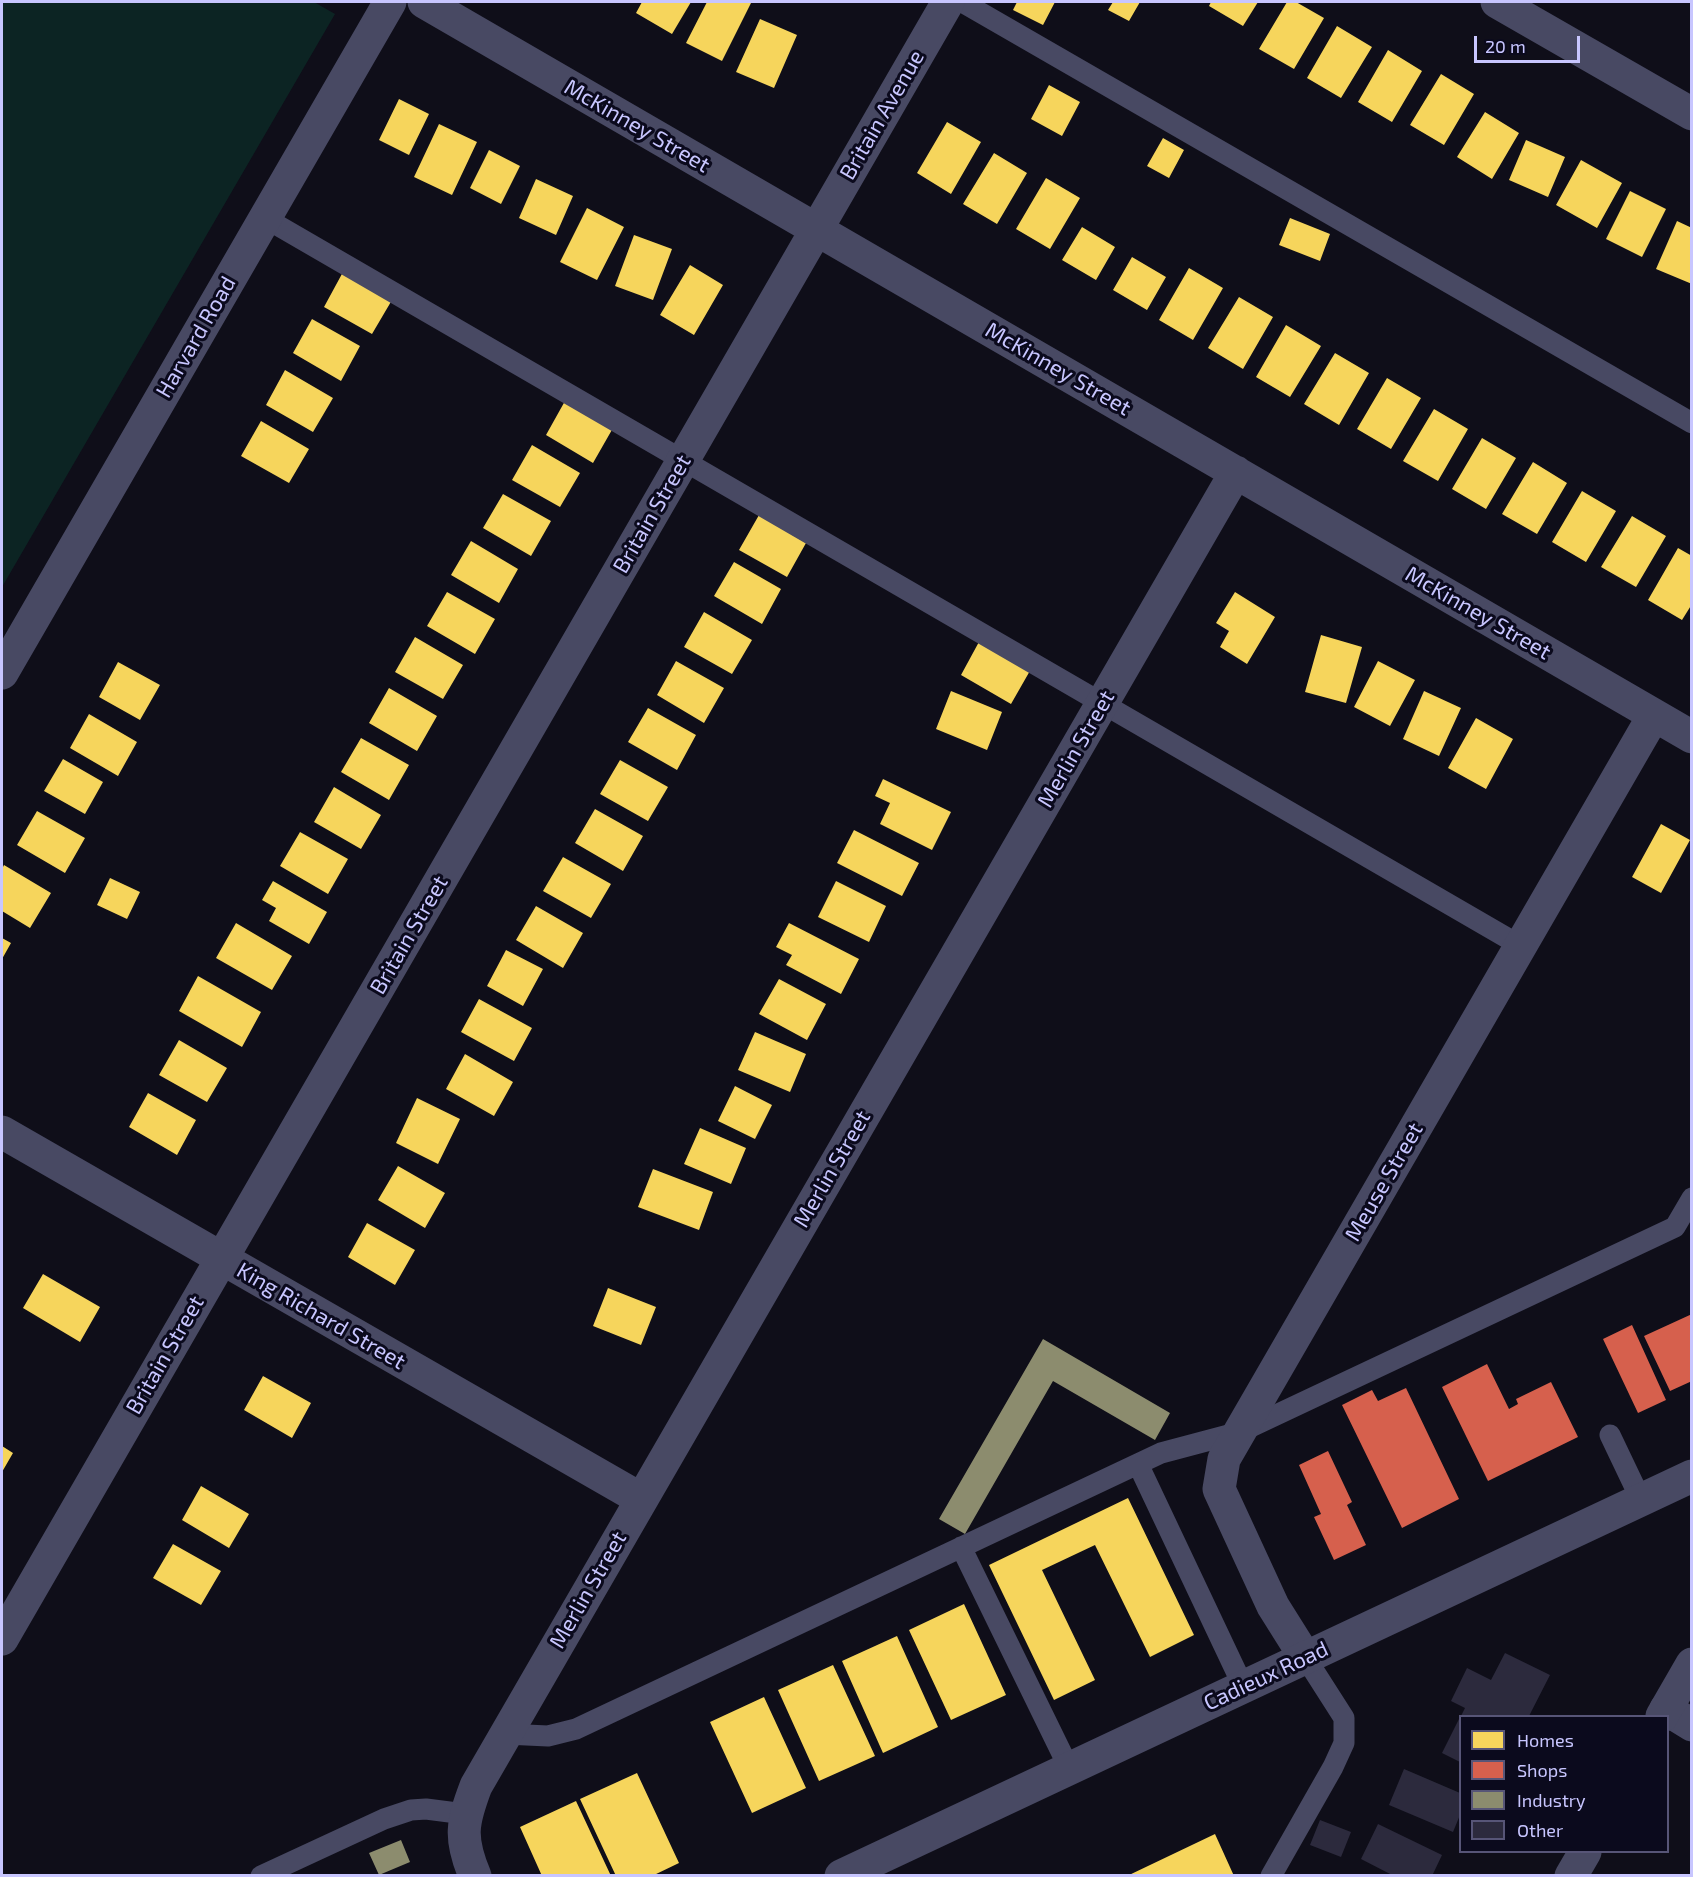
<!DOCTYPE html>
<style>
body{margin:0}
#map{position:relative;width:1693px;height:1877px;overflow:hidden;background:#0f0e19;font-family:"Exo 2",sans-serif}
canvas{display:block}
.frame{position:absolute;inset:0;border:3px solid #c8c6ff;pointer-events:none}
.legend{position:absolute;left:1459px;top:1715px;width:210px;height:138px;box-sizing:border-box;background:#0b0a1d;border:2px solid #575577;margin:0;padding:8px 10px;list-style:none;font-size:18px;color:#c8c6ff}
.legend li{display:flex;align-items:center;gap:12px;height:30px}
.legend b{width:30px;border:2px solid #575577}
.scale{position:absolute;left:1474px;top:36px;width:106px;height:27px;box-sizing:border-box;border:3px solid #c8c6ff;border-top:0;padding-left:8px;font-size:18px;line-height:21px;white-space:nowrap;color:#c8c6ff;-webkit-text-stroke:4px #0b0a1d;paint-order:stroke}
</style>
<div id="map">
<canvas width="1693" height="1877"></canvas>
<div class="frame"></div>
<ul class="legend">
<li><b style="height:16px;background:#f6d55c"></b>Homes</li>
<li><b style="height:16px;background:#d6604d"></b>Shops</li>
<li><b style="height:16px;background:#8c8c6e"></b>Industry</li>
<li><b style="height:16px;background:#2c2a3d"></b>Other</li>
</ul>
<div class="scale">20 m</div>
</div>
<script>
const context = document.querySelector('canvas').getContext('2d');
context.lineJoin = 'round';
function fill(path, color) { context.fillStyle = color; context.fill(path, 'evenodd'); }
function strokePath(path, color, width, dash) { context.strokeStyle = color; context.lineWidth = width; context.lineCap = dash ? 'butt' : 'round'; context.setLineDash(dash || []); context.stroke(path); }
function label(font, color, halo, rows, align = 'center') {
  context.font = font + ' "Exo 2",sans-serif'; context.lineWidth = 6; context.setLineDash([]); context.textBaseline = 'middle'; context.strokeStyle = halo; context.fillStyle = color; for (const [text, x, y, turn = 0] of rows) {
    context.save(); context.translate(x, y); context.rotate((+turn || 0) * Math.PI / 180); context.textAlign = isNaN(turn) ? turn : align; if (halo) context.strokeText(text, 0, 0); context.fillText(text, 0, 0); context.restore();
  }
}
const green = new Path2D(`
 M2 2H314L335 14 2 587Z`);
const homes = new Path2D(`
 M642 2H691L672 34 636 13Z
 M707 2 751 3 722 61 686 43Z
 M1017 2H1055L1043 25 1013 10Z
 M1113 2H1140L1129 21 1108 10Z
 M1211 2H1258L1243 26 1209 6Z
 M1287 2H1296L1324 18 1294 69 1259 49Z
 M760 19 797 35 774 88 736 72Z
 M1337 26 1372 47 1341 98 1307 78Z
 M1388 50 1422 71 1392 122 1358 102Z
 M1441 74 1474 94 1444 145 1410 125Z
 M1049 85 1080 102 1062 136 1031 119Z
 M399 99 429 114 409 155 379 140Z
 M1485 112 1519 133 1492 179 1457 157Z
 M947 122 981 142 951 194 917 173Z
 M439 124 477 142 452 195 414 177Z
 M1163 138 1184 150 1169 178 1147 166Z
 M1526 140 1565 157 1548 197 1509 180Z
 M489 150 520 166 501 204 470 188Z
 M994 153 1027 173 997 224 963 204Z
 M1581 160 1622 183 1597 228 1556 205Z
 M1046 178 1080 198 1050 249 1016 229Z
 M536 179 573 196 556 235 519 218Z
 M1630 191 1666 209 1642 257 1606 239Z
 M587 208 624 227 597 280 560 262Z
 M1290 218 1330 234 1320 261 1279 245Z
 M1677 221 1692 228V284L1656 269Z
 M1082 227 1115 247 1096 280 1062 260Z
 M634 235 672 249 653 300 615 286Z
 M1132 257 1166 277 1147 310 1113 290Z
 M690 265 723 285 694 335 660 315Z
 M1189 268 1223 288 1193 340 1159 320Z
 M343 272 392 300 372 334 324 307Z
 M1239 297 1273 317 1243 369 1208 348Z
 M312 319 360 346 341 381 293 353Z
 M1286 325 1321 346 1290 397 1256 377Z
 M1335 353 1369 373 1339 425 1304 404Z
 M285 370 333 398 313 432 266 405Z
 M1387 378 1421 398 1391 449 1357 429Z
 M565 401 613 428 593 463 546 435Z
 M1434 409 1468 429 1438 481 1403 461Z
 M261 421 309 449 289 483 241 456Z
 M1482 438 1516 458 1486 509 1452 489Z
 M532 445 580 473 560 507 512 480Z
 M1533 462 1567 483 1537 534 1502 514Z
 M1582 491 1616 511 1586 562 1552 542Z
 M503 494 551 521 531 556 483 528Z
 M759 515 806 543 787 577 739 550Z
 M1632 516 1666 536 1636 587 1601 567Z
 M471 541 518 569 499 603 451 575Z
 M1678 548 1692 556V604L1682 620 1648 600Z
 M734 562 781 589 762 624 714 596Z
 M447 592 495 619 475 654 427 626Z
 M1235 592 1275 617 1247 664 1220 647 1229 631 1216 623Z
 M704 612 752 640 732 674 684 647Z
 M1321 635 1362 647 1346 703 1305 692Z
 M415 637 463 665 443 699 395 672Z
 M980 640 1031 669 1011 704 961 675Z
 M676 661 724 688 704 723 657 695Z
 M1378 661 1415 680 1390 726 1354 707Z
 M118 662 160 685 140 720 99 697Z
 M389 688 437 716 417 751 369 723Z
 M951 691 1002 712 987 750 936 729Z
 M1424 691 1461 708 1439 756 1403 739Z
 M648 708 696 735 677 770 628 742Z
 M89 714 137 742 118 776 70 748Z
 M1476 718 1513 739 1486 789 1448 768Z
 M361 738 409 765 389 800 341 772Z
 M63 759 103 782 85 814 44 791Z
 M620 760 668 787 648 821 600 794Z
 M883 779 951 812 932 850 880 824 890 803 875 796Z
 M334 787 381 815 361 849 314 822Z
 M595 809 643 836 623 871 575 843Z
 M37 811 85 838 65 873 17 845Z
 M1661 824 1690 840 1661 893 1632 877Z
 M854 830 919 863 902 896 837 863Z
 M300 832 348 859 328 894 280 866Z
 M563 857 611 884 591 918 543 891Z
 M4 865 51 893 30 928 2 911V869Z
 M110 878 140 892 127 919 97 905Z
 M273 881 327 912 309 944 269 921 276 908 262 900Z
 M836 881 886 906 869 942 818 917Z
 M536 906 583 933 563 968 516 940Z
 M236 923 292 956 272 990 216 958Z
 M789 923 859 959 841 994 786 965 792 955 776 947Z
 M2 938 11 943 2 959Z
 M506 950 543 969 523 1006 487 986Z
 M198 976 261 1012 242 1047 179 1011Z
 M779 979 826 1004 807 1040 759 1014Z
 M479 999 532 1028 514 1061 461 1032Z
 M755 1032 806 1054 790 1092 738 1070Z
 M179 1040 227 1068 207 1102 159 1075Z
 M465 1054 513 1082 494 1116 446 1089Z
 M735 1086 772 1105 755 1139 718 1121Z
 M148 1093 196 1120 177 1155 129 1127Z
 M417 1098 460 1119 438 1164 396 1143Z
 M700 1128 746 1148 731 1184 684 1164Z
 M398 1166 445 1193 425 1228 378 1200Z
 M653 1169 713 1192 699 1230 638 1207Z
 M367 1223 415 1250 395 1285 348 1257Z
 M43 1274 100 1307 80 1342 23 1308Z
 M608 1288 656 1307 641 1345 593 1326Z
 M263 1376 311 1403 292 1438 244 1410Z
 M2 1446 13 1453 2 1472Z
 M201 1486 249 1514 229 1548 182 1520Z
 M1128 1498 1194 1635 1150 1657 1095 1545 1042 1570 1095 1680 1054 1700 989 1565Z
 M173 1544 221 1571 201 1605 153 1578Z
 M964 1604 1006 1695 951 1720 909 1630Z
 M897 1636 938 1727 883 1753 842 1661Z
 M833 1665 875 1756 819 1781 778 1690Z
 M764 1697 806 1788 752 1813 710 1722Z
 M637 1773 679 1863 652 1876H616L580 1799Z
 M576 1801 611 1876H542L520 1827Z
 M1215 1834 1234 1876H1127Z`);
const shops = new Path2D(`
 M1692 1314V1381L1670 1391 1644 1336Z
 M1632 1325 1666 1400 1638 1413 1603 1339Z
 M1487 1364 1509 1409 1518 1404 1516 1399 1551 1382 1578 1437 1488 1481 1442 1387Z
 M1406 1388 1459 1499 1402 1528 1342 1405 1372 1390 1378 1401Z
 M1328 1451 1352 1502 1347 1505 1366 1545 1334 1560 1314 1517 1321 1514 1299 1465Z`);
const industry = new Path2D(`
 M1043 1339 1170 1413 1155 1440 1053 1381 965 1534 939 1519Z
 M401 1840 410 1862 379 1875 369 1853Z`);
const building = new Path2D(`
 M1505 1653 1550 1675 1529 1716H1461L1465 1708 1451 1701 1467 1668 1491 1680Z
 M1460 1717V1762L1442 1753Z
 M1404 1769 1460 1793V1815L1453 1832 1389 1805Z
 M1320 1820 1351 1832 1341 1857 1310 1845Z
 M1378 1824 1442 1855 1432 1876H1394L1361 1859Z`);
const service = new Path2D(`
 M962 2 1692 423
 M265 218 1521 946
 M1610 1435 1641 1500
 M1138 1464 1243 1686
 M961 1547 1069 1768
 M505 1734 548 1736 576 1729 1161 1453 1240 1432 1675 1227 1692 1198
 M261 1876 384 1819 411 1810 426 1809 465 1814
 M1271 1876 1333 1767 1344 1743V1718L1305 1657`);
const minor = new Path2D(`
 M424 2 1692 737
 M1497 2 1692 114
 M2 673 390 2
 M2 1132 641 1499
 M2 1639 948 2
 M1305 1657 1273 1606 1219 1489 1224 1459 1654 715
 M1666 1709 1692 1725
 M475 1876C459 1838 462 1823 476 1786L1236 472`);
const tertiary = new Path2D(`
 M1662 1716 1692 1664
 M841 1876 1692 1476
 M1571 1876 1585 1852`);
const streetNames = [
 ["Britain Avenue",882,115,-60],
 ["McKinney Street",637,126,30],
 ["Harvard Road",196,337,-60],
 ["McKinney Street",1058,369,30],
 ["Britain Street",652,514,-60],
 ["McKinney Street",1478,613,30],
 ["Merlin Street",1076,749,-60],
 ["Britain Street",409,935,-60],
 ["Merlin Street",832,1169,-60],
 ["Meuse Street",1384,1182,-60],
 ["King Richard Street",321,1316,30],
 ["Britain Street",165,1355,-60],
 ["Merlin Street",588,1590,-60],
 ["Cadieux Road",1266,1676,-25]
];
fill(green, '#0c2423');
fill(homes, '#f6d55c');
fill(shops, '#d6604d');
fill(industry, '#8c8c6e');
fill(building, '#2c2a3d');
strokePath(service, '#484963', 21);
strokePath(minor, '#484963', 33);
strokePath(tertiary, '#484963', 33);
label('22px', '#c8c6ff', '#0b0a1d', streetNames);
</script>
